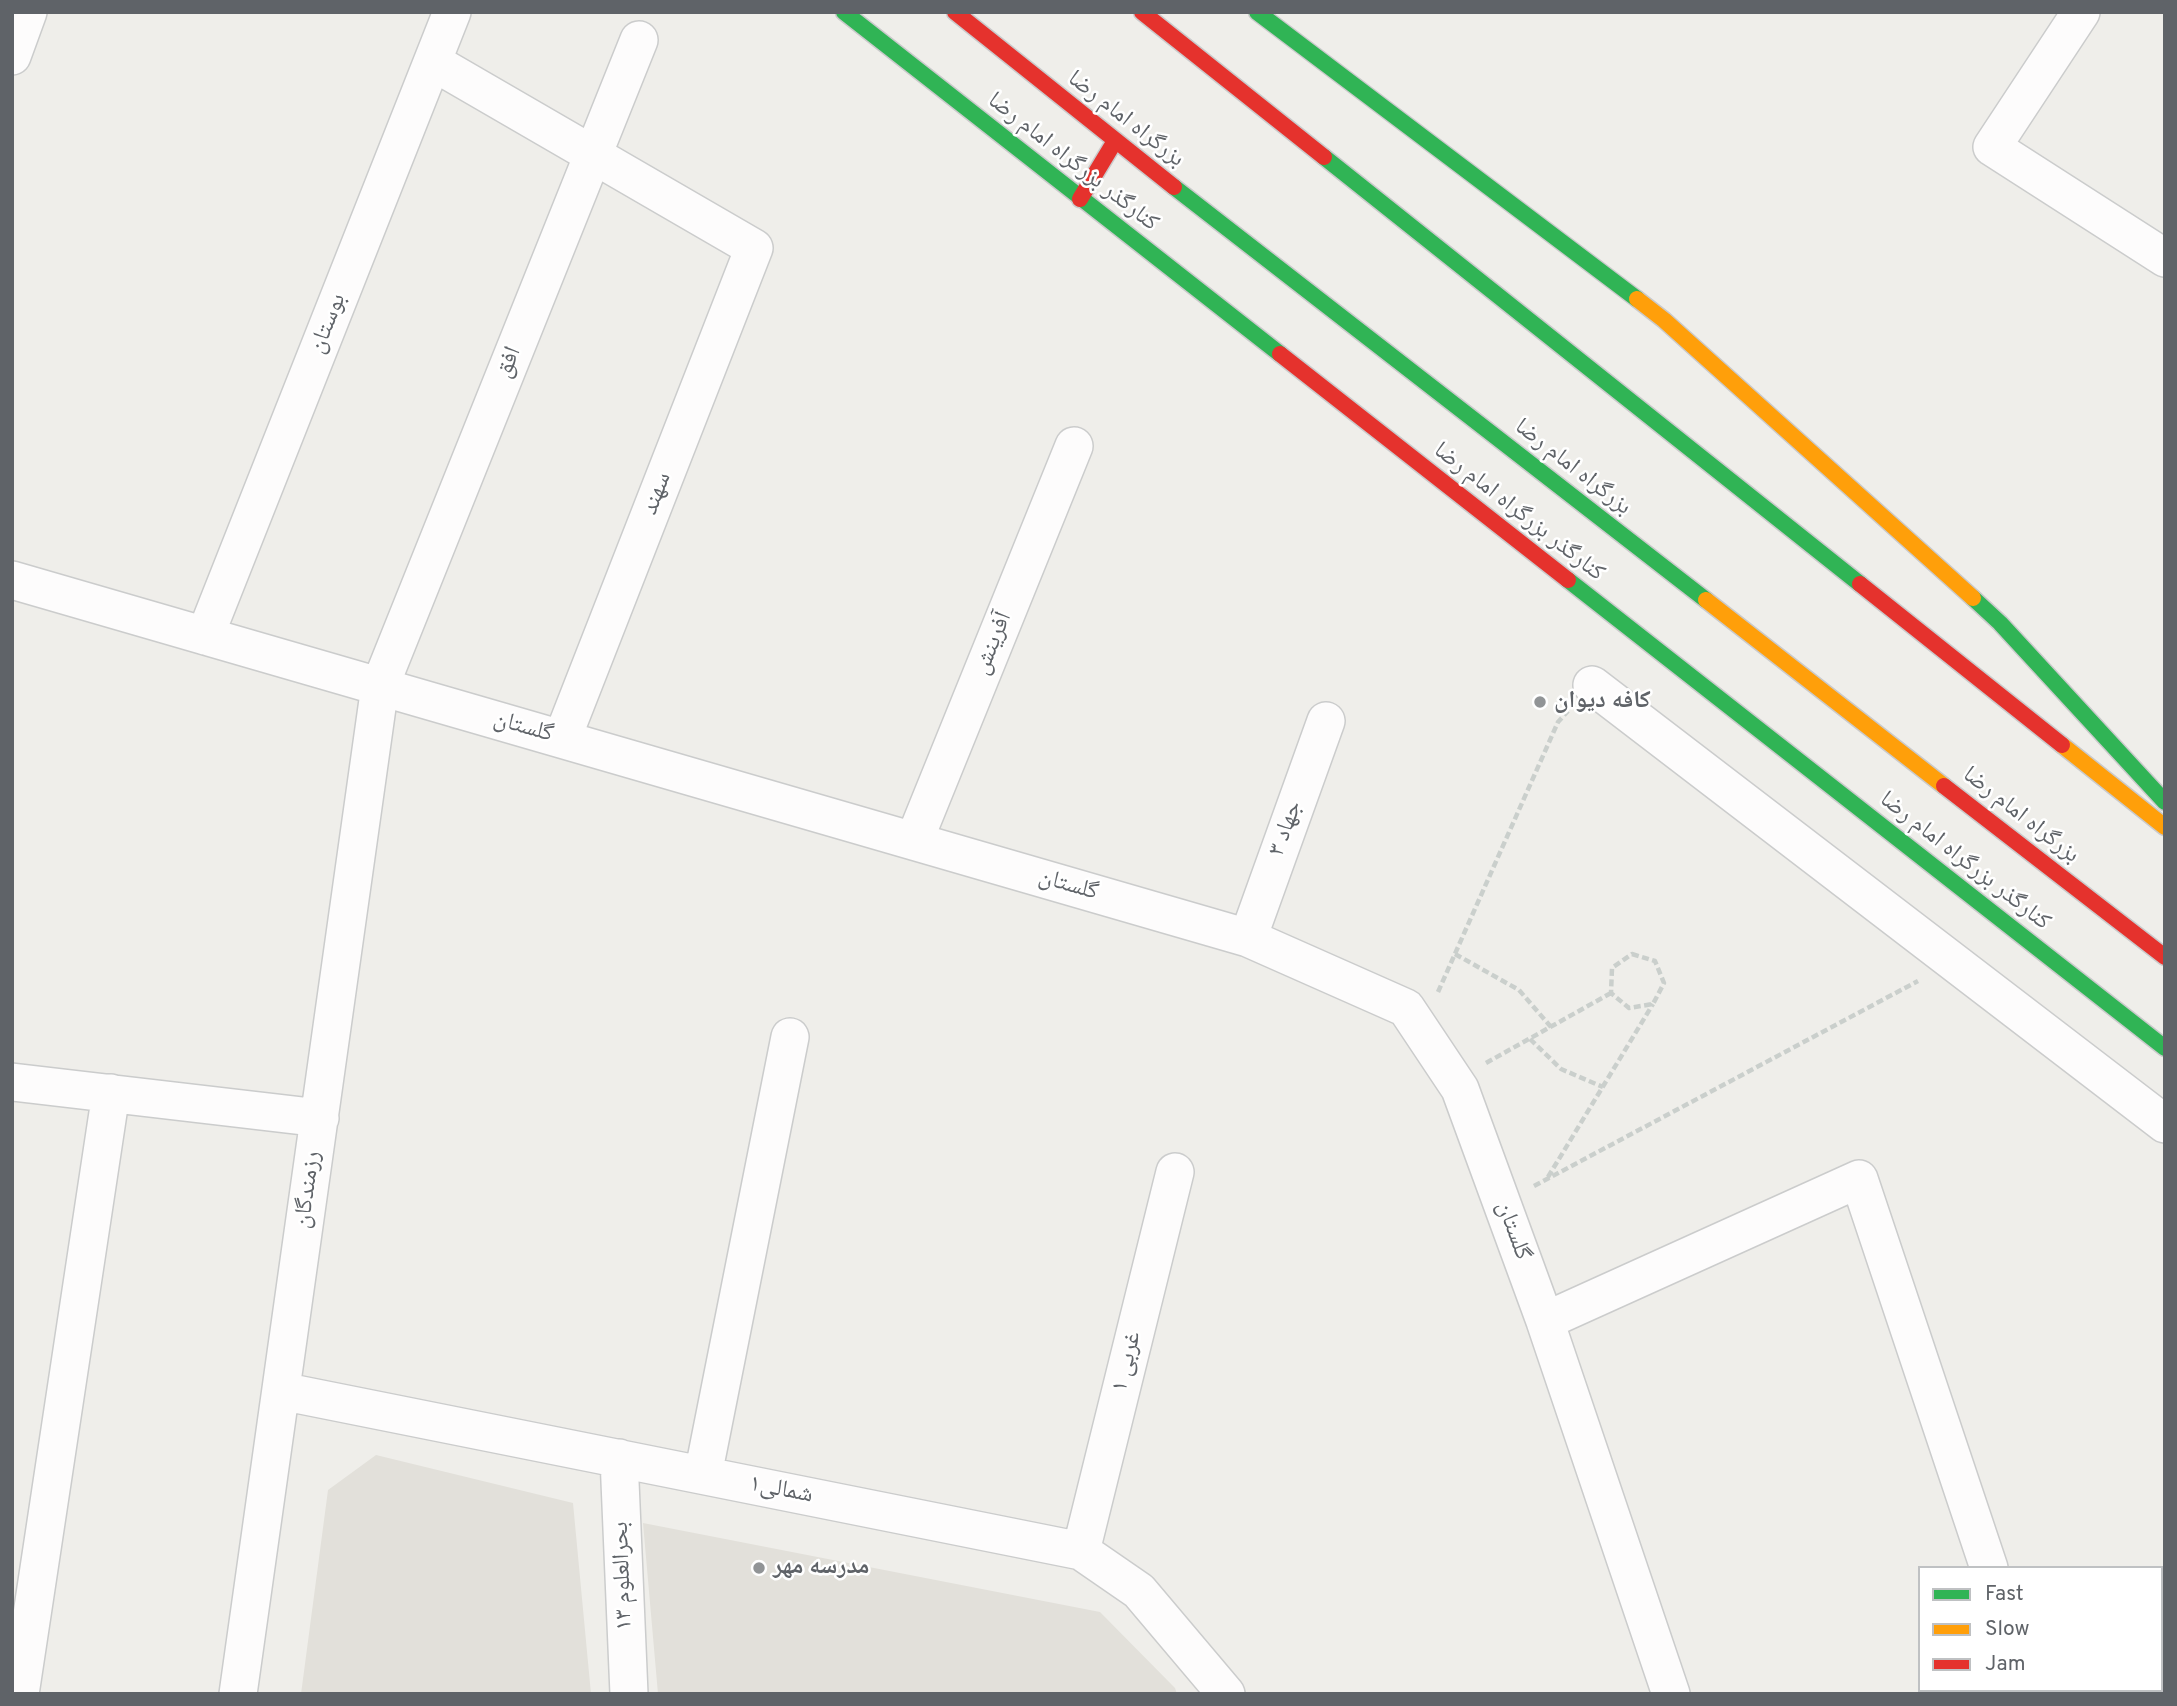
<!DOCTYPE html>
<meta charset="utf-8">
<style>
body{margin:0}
#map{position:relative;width:2177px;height:1706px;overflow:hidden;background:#efeeea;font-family:Overpass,sans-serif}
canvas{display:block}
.frame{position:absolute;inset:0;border:14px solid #5f6368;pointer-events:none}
.legend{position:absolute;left:1918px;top:1566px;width:245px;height:126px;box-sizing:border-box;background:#fff;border:2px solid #bfc1c3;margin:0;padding:9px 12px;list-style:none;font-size:21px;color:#5f6368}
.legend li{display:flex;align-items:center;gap:14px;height:35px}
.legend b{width:35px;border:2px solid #bfc1c3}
</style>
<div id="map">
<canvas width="2177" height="1706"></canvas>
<div class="frame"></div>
<ul class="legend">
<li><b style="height:9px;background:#30b455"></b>Fast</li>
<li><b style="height:9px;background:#ff9f0a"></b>Slow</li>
<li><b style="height:9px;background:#e5322d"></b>Jam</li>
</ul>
</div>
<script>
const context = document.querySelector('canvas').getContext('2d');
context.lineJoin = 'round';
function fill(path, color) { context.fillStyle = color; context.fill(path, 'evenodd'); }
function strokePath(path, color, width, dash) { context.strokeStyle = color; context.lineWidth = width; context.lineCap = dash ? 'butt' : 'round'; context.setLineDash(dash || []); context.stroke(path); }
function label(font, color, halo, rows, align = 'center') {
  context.font = font + ' Overpass,"Noto Naskh Arabic",sans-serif'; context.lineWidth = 5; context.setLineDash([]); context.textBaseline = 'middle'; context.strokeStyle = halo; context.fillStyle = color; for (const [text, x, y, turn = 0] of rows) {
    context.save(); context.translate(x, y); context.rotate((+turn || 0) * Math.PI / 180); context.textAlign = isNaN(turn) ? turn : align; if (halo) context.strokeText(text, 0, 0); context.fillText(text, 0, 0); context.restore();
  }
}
const education = new Path2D(`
 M376 1455 573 1503 591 1694H301L328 1490Z
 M643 1523 1100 1612 1175 1688 1177 1694H658Z`);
const path = new Path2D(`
 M1455 954 1519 990 1551 1027
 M1632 954 1655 961 1664 983 1653 1004 1629 1008 1611 993 1612 968Z
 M1438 992 1558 722 1568 711
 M1530 1039 1561 1069 1603 1087
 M1486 1063 1611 993
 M1548 1177 1653 1004
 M1534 1186 1918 981`);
const street = new Path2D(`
 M2081 12 1992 147 2165 258
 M12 56 28 12
 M433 62 754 248 562 739
 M12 580 1248 938 1406 1008 1460 1089 1545 1321 1671 1694
 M205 636 452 12
 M1592 685 2165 1124
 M914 841 1074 446
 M1248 938 1326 721
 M12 1082 320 1118
 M1545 1321 1859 1179 1989 1568
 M281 1391 1081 1551 1139 1591 1226 1694
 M619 1458 629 1694
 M703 1475 790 1037
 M1081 1551 1175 1172
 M2031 1690 2032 1694
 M20 1694 111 1093
 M238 1694 380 686 639 40`);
const fast = new Path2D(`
 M844 12 1280 354
 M1257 12 1637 299
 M1324 157 1860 584
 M1174 187 1706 600
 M1568 580 2165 1048
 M1973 598 2000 623 2165 802`);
const slow = new Path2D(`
 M1637 299 1664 320 1973 598
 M1706 600 1944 786
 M2062 745 2165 827
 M2164 1694 2165 1693`);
const jam = new Path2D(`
 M955 12 1174 187
 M1142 12 1324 157
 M1080 199 1115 141
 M1280 354 1568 580
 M1860 584 2062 745
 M1944 786 2165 957`);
const markers = [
 [1540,702,7,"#919496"],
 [759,1568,7,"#919496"]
];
const streetNames = [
 ["بزرگراه امام رضا",1125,120,38],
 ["کنارگذر بزرگراه امام رضا",1072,163,38],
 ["بوستان",329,324,-68],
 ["افق",510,363,-68],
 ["بزرگراه امام رضا",1572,468,38],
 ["سهند",658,494,-69],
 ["کنارگذر بزرگراه امام رضا",1518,513,38],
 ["آفرینش",994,644,-68],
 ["گلستان",523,728,16],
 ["بزرگراه امام رضا",2020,816,38],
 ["جهاد ۳",1287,829,-70],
 ["کنارگذر بزرگراه امام رضا",1964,862,38],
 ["گلستان",1068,886,16],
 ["رزمندگان",309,1190,-82],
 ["گلستان",1512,1231,70],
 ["غربی ۱",1128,1362,-76],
 ["شمالی۱",781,1491,11],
 ["بحرالعلوم ۱۳",624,1576,-92]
];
const poiNames = [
 ["کافه دیوان",1554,702],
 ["مدرسه مهر",773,1568]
];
fill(education, '#e2e0da');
strokePath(street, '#cbcccc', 40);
strokePath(fast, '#cacacb', 19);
strokePath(slow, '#cacacb', 19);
strokePath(jam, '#cacacb', 19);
strokePath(path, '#cacfcc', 4.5, [7, 3.5]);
strokePath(street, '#fdfcfc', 37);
strokePath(fast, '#30b455', 16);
strokePath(slow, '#ff9f0a', 16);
strokePath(jam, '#e5322d', 16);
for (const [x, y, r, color] of markers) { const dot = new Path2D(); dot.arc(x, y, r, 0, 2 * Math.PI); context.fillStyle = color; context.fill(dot); strokePath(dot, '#fff', 2.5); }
label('24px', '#5f6368', '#fff', streetNames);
label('bold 24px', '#5f6368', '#fff', poiNames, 'left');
</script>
